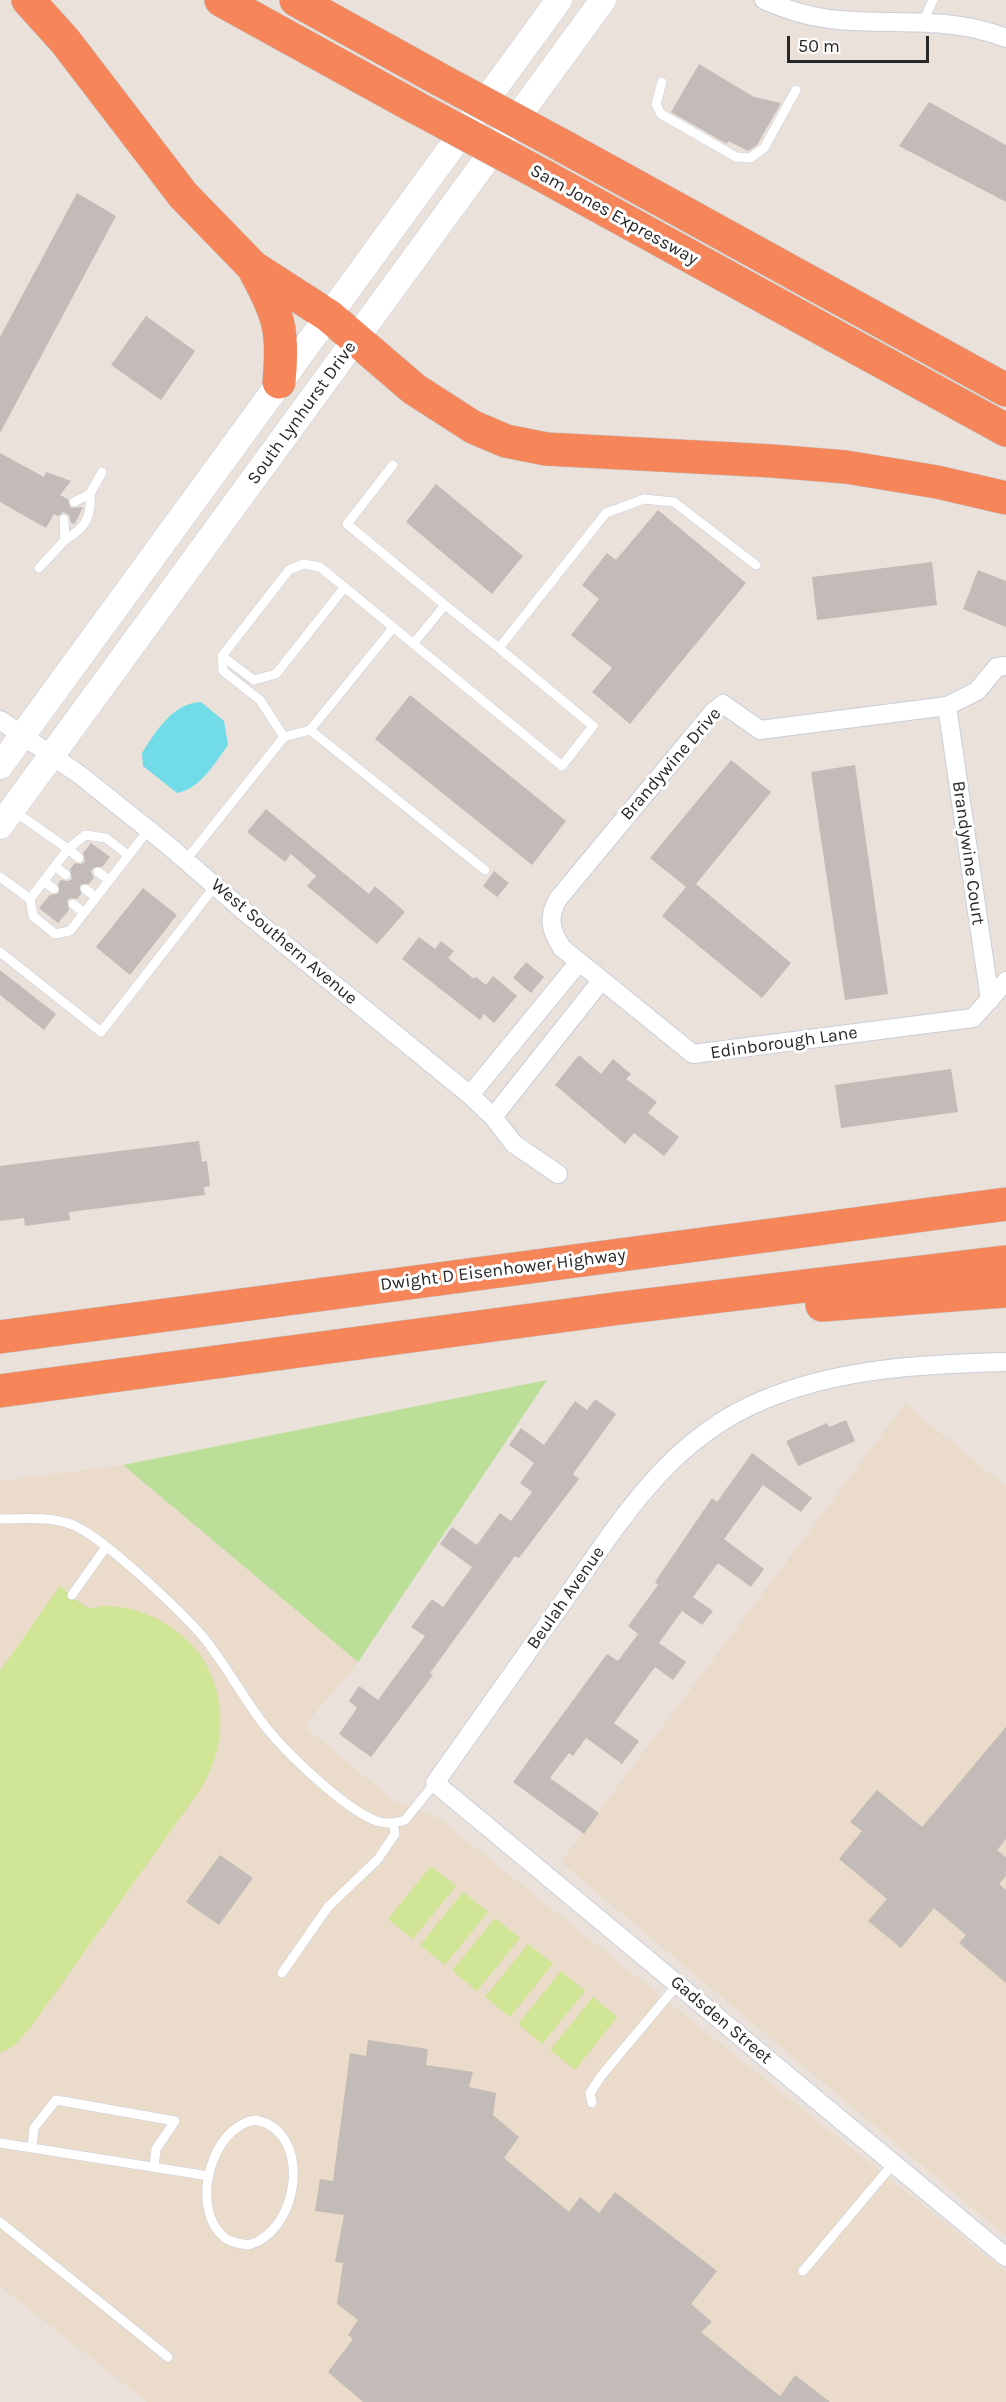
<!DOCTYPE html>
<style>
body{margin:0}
#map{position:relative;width:1006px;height:2402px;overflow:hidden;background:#eae1da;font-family:Karla,sans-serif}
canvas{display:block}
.scale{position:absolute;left:787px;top:36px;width:142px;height:27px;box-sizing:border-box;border:3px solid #282828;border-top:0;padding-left:8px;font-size:18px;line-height:21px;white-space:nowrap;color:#282828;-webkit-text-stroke:4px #fff;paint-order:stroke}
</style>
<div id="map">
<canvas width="1006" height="2402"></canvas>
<div class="scale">50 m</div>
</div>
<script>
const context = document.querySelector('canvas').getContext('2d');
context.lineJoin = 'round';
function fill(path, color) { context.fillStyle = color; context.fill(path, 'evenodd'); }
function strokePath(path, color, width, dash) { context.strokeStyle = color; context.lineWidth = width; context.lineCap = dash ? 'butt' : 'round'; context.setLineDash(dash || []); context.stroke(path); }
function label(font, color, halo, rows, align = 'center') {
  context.font = font + ' Karla,sans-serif'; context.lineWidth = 6; context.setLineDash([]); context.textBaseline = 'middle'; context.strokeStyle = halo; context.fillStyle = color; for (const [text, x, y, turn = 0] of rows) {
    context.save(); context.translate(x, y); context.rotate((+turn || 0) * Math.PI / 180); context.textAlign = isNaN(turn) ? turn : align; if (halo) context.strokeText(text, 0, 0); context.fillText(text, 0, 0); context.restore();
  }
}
const education = new Path2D(`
 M905 1404 1006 1487V2236L561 1862Z
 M123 1465 358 1662 304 1726 395 1802 438 1818 1006 2272V2402H147L0 2286V1481Z`);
const green = new Path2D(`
 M547 1380 358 1662 123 1465Z`);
const pitch = new Path2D(`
 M60 1586C68 1592 80 1605 90 1608 94 1609 100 1606 103 1606 118 1606 135 1609 148 1615 221 1644 240 1727 200 1790L33 2024 14 2046 0 2053V1671Z
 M431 1866 456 1886 413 1939 388 1919Z
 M463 1892 488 1912 445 1965 420 1945Z
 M495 1918 520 1938 477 1991 452 1971Z
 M528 1944 553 1964 510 2017 485 1997Z
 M561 1971 585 1991 542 2044 518 2024Z
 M593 1997 617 2017 575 2070 550 2050Z`);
const water = new Path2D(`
 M201 702 224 721 228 745C215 763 200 789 177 793L143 766 142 753C156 731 173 703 201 702Z`);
const building = new Path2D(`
 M699 64 754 97 781 103 757 145 748 151 728 141 727 144 671 112Z
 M929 102 1006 145V202L899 146Z
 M77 193 116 216 0 433V337Z
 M146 316 195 351 161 400 111 365Z
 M0 453 44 477 46 472 71 481 60 495 68 499 71 508 83 507 75 524 71 523 69 515 63 512 58 516 54 514 46 528 0 502Z
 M436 484 523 556 492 594 406 522Z
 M658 510 746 583 630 724 592 692 612 668 571 635 599 599 582 585 607 553 616 560Z
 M932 562 937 605 817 620 812 577Z
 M978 570 1006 581V627L963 609Z
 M410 695 566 821 532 865 375 739Z
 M731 760 771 792 696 884 791 963 762 998 662 916 686 887 650 858Z
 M855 765 888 994 845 1000 811 772Z
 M266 809 369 894 375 886 405 912 377 944 307 886 316 876 291 854 285 862 247 832Z
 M91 843 110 857 102 867 93 868 91 872 94 878 89 884 80 885 81 894 77 899 71 898 67 900 69 910 58 923 39 908 50 895 59 893 58 884 61 880 68 881 72 879 70 869 75 863 81 864 85 862 83 853Z
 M494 871 509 883 497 897 483 886Z
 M143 888 177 915 130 975 96 947Z
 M419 937 435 949 441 941 454 951 448 958 474 979 476 977 486 985 493 976 517 996 494 1023 484 1014 480 1020 402 959Z
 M526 962 544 977 531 993 513 978Z
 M0 970 56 1014 44 1030 0 995Z
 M579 1055 601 1074 613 1059 631 1074 626 1079 657 1102 648 1113 679 1137 664 1156 634 1133 625 1144 555 1085Z
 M951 1069 958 1112 841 1128 835 1085Z
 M199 1141 202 1162 207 1161 210 1186 204 1187 205 1195 69 1212 70 1220 25 1226 24 1218 0 1221V1166Z
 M595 1399 616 1414 573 1474 579 1479 519 1558 515 1556 430 1673 433 1675 371 1757 339 1734 357 1708 349 1701 359 1686 378 1700 425 1636 411 1627 432 1599 443 1607 472 1567 440 1544 452 1527 477 1545 500 1513 511 1521 532 1492 520 1483 534 1463 509 1445 521 1428 544 1445 575 1401 587 1410Z
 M846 1420 855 1441 798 1466 786 1441 827 1423 829 1427Z
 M752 1453 812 1498 801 1512 763 1485 724 1539 764 1569 751 1587 718 1563 693 1597 713 1611 702 1625 682 1611 659 1643 686 1662 673 1680 655 1667 614 1723 639 1741 622 1764 586 1738 573 1756 569 1753 550 1778 599 1813 584 1834 513 1782 607 1654 618 1661 638 1634 628 1626 658 1585 655 1582 712 1498 717 1502Z
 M1006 1727V1839L997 1850 1006 1857V1876L999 1884 1006 1890V1983L959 1943 966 1935 934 1908 901 1948 868 1921 887 1899 839 1859 862 1831 850 1822 877 1790 922 1827Z
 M220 1855 253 1878 219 1925 186 1902Z
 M368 2040 428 2049 426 2065 473 2072 469 2087 496 2093 493 2115 519 2137 504 2158 569 2212 580 2197 599 2213 615 2192 717 2271 691 2304 712 2322 701 2332 780 2396 795 2375 830 2402H363L328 2372 353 2339 348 2335 358 2320 337 2304 343 2263 335 2262 344 2215 315 2211 320 2179 333 2181 350 2053 366 2056Z`);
const service = new Path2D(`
 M923 22 933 0
 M662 82 656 104 661 114 736 157 750 158 764 148 796 90
 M393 465 347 524 445 605
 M74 502 90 494 102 472
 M65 540C85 528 92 517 90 494
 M39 568 65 540 64 519
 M413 644 445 605 499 648 606 513 644 499 674 502 756 565
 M222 656 254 680 276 674 344 588
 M310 730 485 870
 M284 737 260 700 223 671 222 656 289 570 303 564 320 567 562 766 593 726 499 648
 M79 858 68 849 85 835 106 838 128 855
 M186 860 284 737 310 730 393 628
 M55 866 66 875
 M98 872 109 880
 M0 877 30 899 68 849 14 811
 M43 881 54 889
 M85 889 96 897
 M30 899 33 916 55 934 70 931 149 829
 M73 904 84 913
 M0 952 101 1032 215 886
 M0 1519C23 1519 51 1516 73 1525 103 1537 182 1612 204 1638 225 1664 241 1694 261 1721 283 1750 341 1806 374 1820 385 1825 395 1823 405 1820L435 1783
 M72 1595 106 1547
 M282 1973 328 1907 378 1859 395 1834 393 1823
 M592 2103 590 2093 601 2076 678 1984
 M256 2120C314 2132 299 2233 248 2245 240 2244 232 2243 225 2238 189 2210 210 2126 256 2120Z
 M0 2143 209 2176
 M32 2148 34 2128 56 2100 175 2121 156 2149 154 2167
 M0 2222 168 2357
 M803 2271 893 2164`);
const minor = new Path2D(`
 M764 0C787 10 813 18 839 20 896 25 951 16 1006 38
 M1006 666 997 667 977 691 947 706 760 730 723 704 713 712 558 899C547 918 551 931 562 948L693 1054 973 1018 1006 981
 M947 706 990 1000
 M0 720 80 775 169 846 245 912 470 1095 493 1117 514 1144 558 1174
 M470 1095 579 962
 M493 1117 601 981
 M1006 1362C924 1364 837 1368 761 1401 666 1441 618 1525 561 1605 519 1665 477 1724 435 1783L1006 2257`);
const secondary = new Path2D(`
 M0 766 559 0
 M0 826 603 0`);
const motorway = new Path2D(`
 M28 0 65 41 183 195 253 267 329 316 414 389 473 427 506 441 546 449 772 461 846 467 937 482 1006 498
 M221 0 415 107
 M296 0 437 78
 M563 146 1006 390
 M542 175 1006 430
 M255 271C279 315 284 331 279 382
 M822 1305 1006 1291
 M0 1337 1006 1204
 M0 1391 621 1308 1006 1262`);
const motorwayBridge = new Path2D(`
 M437 78 563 146
 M415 107 542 175`);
const streetNames = [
 ["Sam Jones Expressway",614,215,29],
 ["South Lynhurst Drive",302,413,-54],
 ["Brandywine Drive",671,764,-49],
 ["Brandywine Court",968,853,82],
 ["West Southern Avenue",284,942,40],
 ["Edinborough Lane",784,1043,-8],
 ["Dwight D Eisenhower Highway",503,1270,-7],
 ["Beulah Avenue",566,1598,-55],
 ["Gadsden Street",721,2020,40]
];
fill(education, '#ebdbca');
fill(green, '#bbde99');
fill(pitch, '#d0e595');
fill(water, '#71dbe8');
fill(building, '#c2bbb7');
strokePath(service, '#c9ced9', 10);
strokePath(minor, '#c9ced9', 20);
strokePath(secondary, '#c9ced9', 27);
strokePath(motorway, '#c3c3c3', 34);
strokePath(service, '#fff', 9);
strokePath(minor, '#fff', 18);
strokePath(secondary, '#fff', 26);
strokePath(motorway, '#f68559', 33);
strokePath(motorwayBridge, '#c3c3c3', 34, []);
strokePath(motorwayBridge, '#f68559', 33);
label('18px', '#282828', '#fff', streetNames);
</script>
